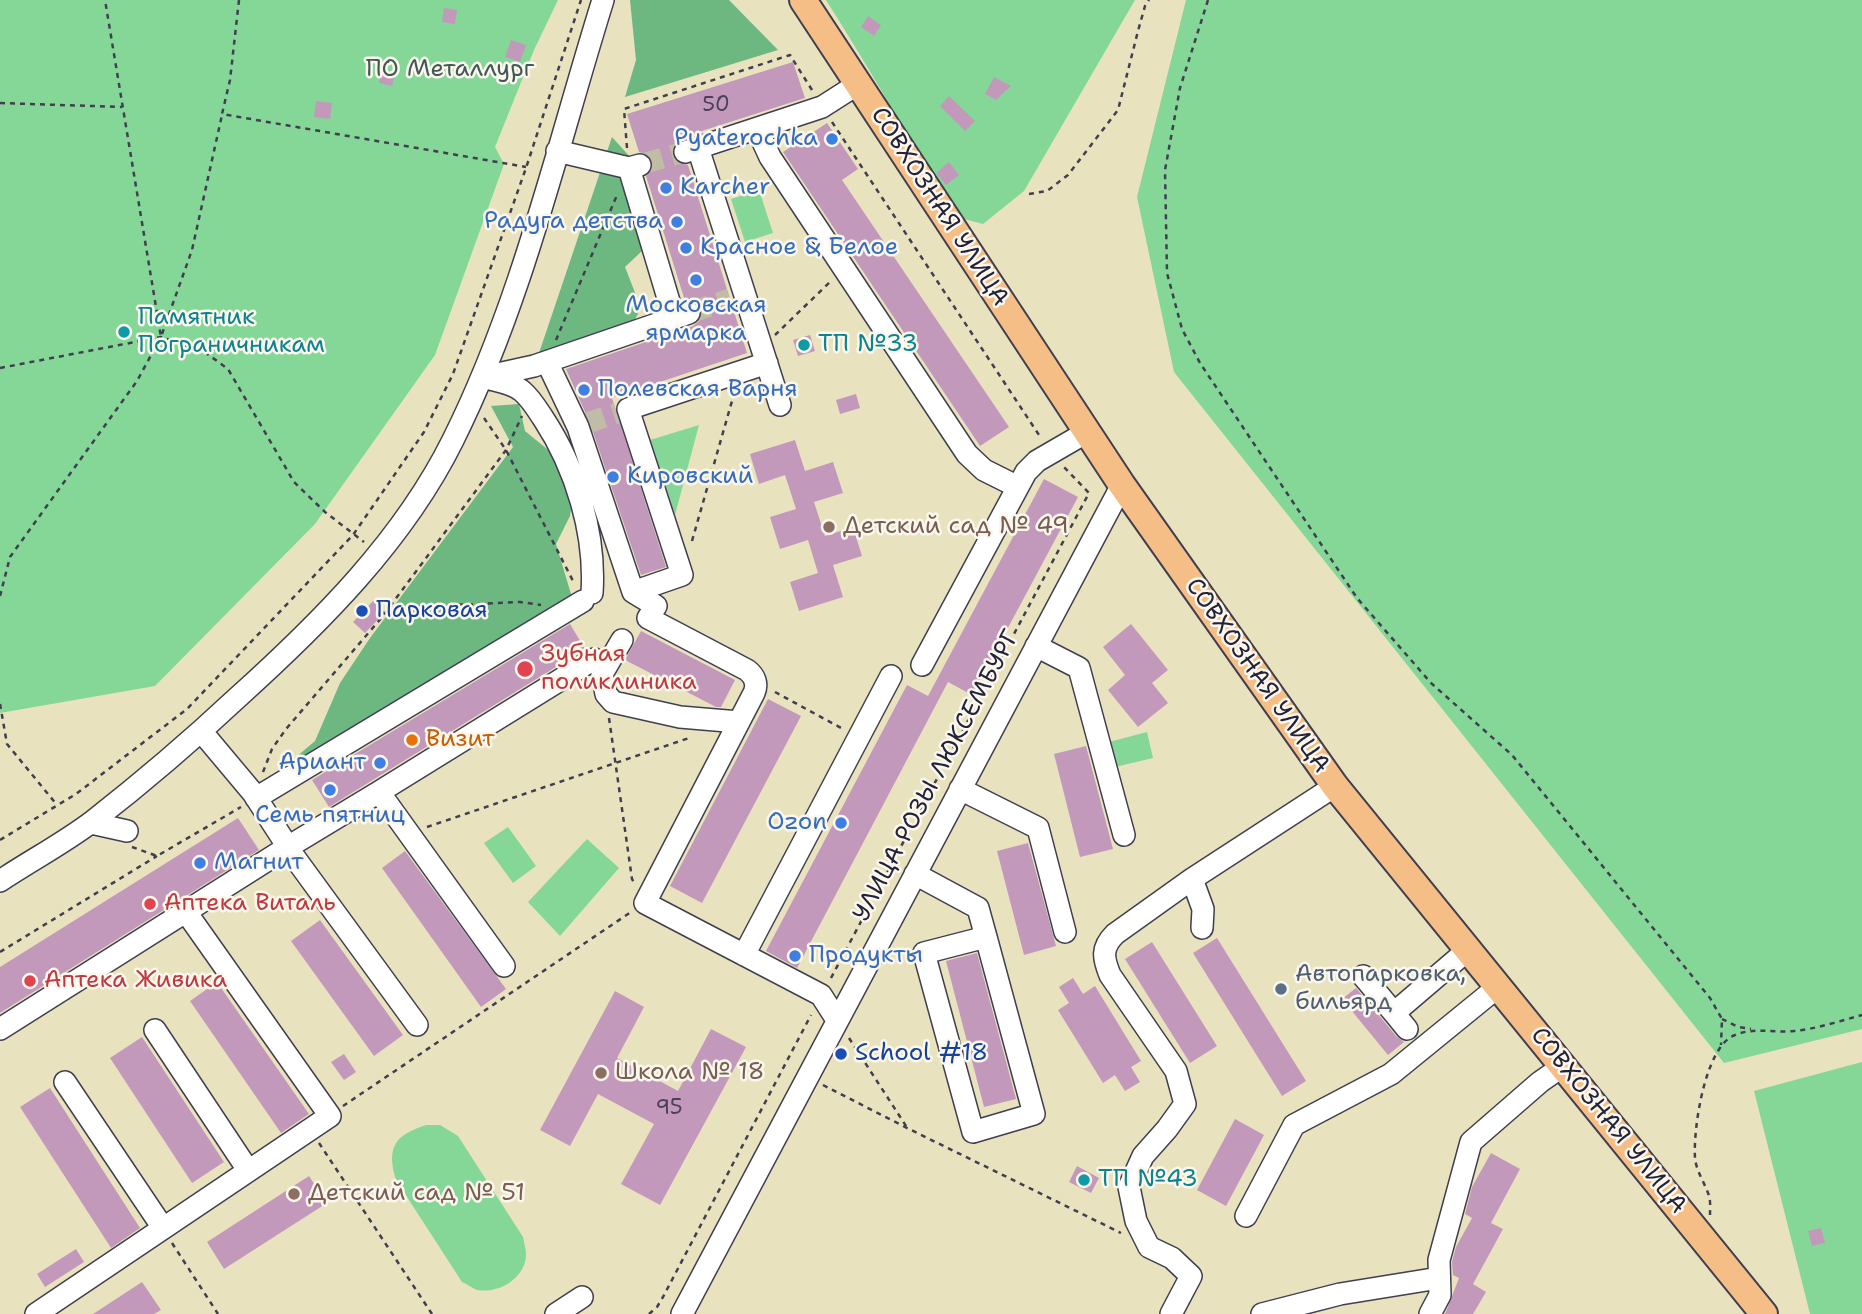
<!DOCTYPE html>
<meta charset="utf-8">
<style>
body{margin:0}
canvas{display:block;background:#e9e2bf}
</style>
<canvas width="1862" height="1314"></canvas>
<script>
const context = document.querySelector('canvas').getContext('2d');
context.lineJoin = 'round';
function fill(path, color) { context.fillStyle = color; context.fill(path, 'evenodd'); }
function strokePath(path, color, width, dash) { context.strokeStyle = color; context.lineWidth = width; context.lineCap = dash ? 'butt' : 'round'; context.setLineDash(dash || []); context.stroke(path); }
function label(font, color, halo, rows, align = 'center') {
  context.font = font + ' "Shantell Sans",sans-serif'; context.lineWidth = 5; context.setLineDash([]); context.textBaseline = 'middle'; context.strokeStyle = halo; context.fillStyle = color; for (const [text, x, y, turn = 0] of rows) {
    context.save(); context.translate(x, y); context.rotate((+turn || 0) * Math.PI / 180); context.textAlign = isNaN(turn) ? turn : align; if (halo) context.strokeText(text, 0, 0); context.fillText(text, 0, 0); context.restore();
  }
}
const green = new Path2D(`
 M0 0H558L534 50 495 147 504 164 435 355 315 524 155 686 0 713Z
 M826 0H1135L1024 191 983 224 960 218C913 147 872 72 826 0Z
 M1186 0H1862V1029L1724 1063 1174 372 1137 197Z
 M759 190 773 233 745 242 731 199Z
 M699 425 675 515 650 440Z
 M1147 732 1153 758 1115 767 1109 742Z
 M508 827 536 866 513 883 484 843Z
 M587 839 619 868 560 936 528 902Z
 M1862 1062V1314H1810L1754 1091Z
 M426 1125H440L458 1136 523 1237C524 1243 526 1249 526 1254 526 1278 499 1294 477 1290 472 1288 467 1284 462 1282L396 1180C386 1147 395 1135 426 1125Z`);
const forest = new Path2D(`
 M630 0H729L778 50 625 97 636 60Z
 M612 137 632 159 637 185 628 202 654 218 643 250 625 267 641 308 631 327 538 356Z
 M519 404 525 431 547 449 574 488 570 516 556 544 577 614 268 781 315 741 340 683 370 638 513 447 491 406Z`);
const building = new Path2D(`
 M444 8 457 10 455 24 442 22Z
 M868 16 881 25 874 36 861 27Z
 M511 40 526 45 520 62 505 57Z
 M793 62 805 98 680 138 672 149 676 161 688 165 747 353 612 398 666 567 641 575 590 423 566 369 693 326 699 321 702 315 701 308 697 303 685 301 646 176 652 169V161L649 155 639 152 627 114Z
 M382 69 395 72 392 86 379 83Z
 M994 77 1011 86 996 100 985 94Z
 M949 96 975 121 965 131 940 106Z
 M316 101 332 103 330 119 314 117Z
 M827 123 858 169 842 180 1009 427 980 446 783 152Z
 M949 162 959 175 946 185 936 173Z
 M810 335 815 351 798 356 793 340Z
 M856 394 860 408 840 414 836 400Z
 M795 440 805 471 833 462 843 493 814 502 825 536 853 527 862 556 833 565 843 597 799 611 790 582 818 573 808 540 780 549 770 517 796 509 785 475 759 484 750 454Z
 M1044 479 1078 497 972 695 948 682 797 968 766 951 907 685 928 696Z
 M373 601 385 612 365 633 353 622Z
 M570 624 585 649 329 807 312 780Z
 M1131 624 1168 670 1152 683 1168 703 1138 727 1108 690 1125 675 1103 647Z
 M641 631 735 680 721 707H716L625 660Z
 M768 699 801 716 702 903 670 886Z
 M1086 746 1113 849 1080 857 1054 754Z
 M238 818 259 850 0 1013V967Z
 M1028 843 1056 946 1024 955 997 851Z
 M405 851 506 989 481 1007 382 868Z
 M320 920 403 1035 374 1056 291 941Z
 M1217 938 1306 1081 1282 1096 1193 953Z
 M1152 942 1217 1046 1190 1063 1125 959Z
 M977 953 1016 1099 984 1107 946 961Z
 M1073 978 1083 994 1095 986 1141 1061 1131 1067 1140 1082 1125 1091 1115 1075 1103 1083 1058 1010 1069 1003 1059 987Z
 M217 982 309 1114 281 1133 190 1001Z
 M1356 988 1397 1037 1404 1042 1388 1055 1342 999Z
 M615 991 644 1007 617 1058 678 1091 711 1029 746 1047 660 1205 621 1184 654 1124 598 1094 570 1146 540 1130Z
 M142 1037 224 1162 192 1183 110 1058Z
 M344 1054 356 1072 344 1080 331 1062Z
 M50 1088 140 1228 111 1248 20 1107Z
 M1235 1119 1264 1135 1226 1206 1197 1190Z
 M1491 1153 1520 1169 1491 1223 1503 1229 1473 1284 1486 1292 1473 1314H1445L1459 1278 1453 1275 1452 1262 1456 1247 1472 1218 1465 1214 1472 1187Z
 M1077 1166 1099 1178 1091 1193 1069 1182Z
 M309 1176 327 1203 224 1269 207 1242Z
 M1821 1228 1825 1243 1812 1246 1808 1231Z
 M76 1249 84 1262 45 1287 37 1274Z
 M142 1282 161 1310 154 1314H93Z`);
const minorTunnel = new Path2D(`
 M642 164 684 152
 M689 313 730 299
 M584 424 617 413`);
const path = new Path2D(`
 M239 0 230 80 222 114 526 167
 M1208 0 1180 88 1165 170 1167 273 1182 329 1200 363 1357 598 1431 683 1512 755 1710 998 1722 1019 1721 1045
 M0 103 122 107
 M832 122 1041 438
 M627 148 624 109 790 55 812 90
 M1029 194 1047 191 1068 175 1118 110 1138 31 1145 6 1149 0
 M162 334 192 250 222 115
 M775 335 831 281
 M556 340 617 195
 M0 368 161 337 206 353 228 369 294 482 325 512 364 542
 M484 418 506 450 573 581
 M692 541 732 401 736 394
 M0 596 10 557 137 381 161 337 105 0
 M388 608 520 602 541 605
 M775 692 843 729
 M0 704 7 744 57 805
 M609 718 632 879 635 884
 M263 772 272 749 286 729 383 616 506 450 522 416
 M427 827 692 737
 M0 840 76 794 187 709 353 535 424 432 453 374 526 168 581 0
 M132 847 157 856 241 807
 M0 952 157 856
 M831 978 1089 493 1062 465
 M1722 1019 1738 1027 1751 1029
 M849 1038 908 1129
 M823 1085 909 1129 1121 1233
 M343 1106 631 912
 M319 1143 432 1314
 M1710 1215C1710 1208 1711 1200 1708 1193 1704 1182 1696 1170 1695 1158 1693 1129 1705 1046 1735 1035 1754 1027 1774 1033 1794 1031 1816 1029 1840 1021 1862 1015
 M172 1243 218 1314
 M649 1314 657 1307 663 1297 811 1015`);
const minor = new Path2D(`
 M757 129 770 157 967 454 984 470 1018 487
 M698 148 780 405
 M557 151 629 168 640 165
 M685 152 822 107 858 84
 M629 168 674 318
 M547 362 578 427 633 592
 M767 363 628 409 682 575 633 592 656 606 648 618 747 670C755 676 758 684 754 693L645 903 821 995 837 1020
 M483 377C495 381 514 383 523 392 531 399 537 409 543 418 576 468 596 534 592 593
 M484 377 534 366 689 313
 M622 640 602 674 606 694 613 702 680 717 739 722
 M1036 646 1079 668 1124 835
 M922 665 1026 472 1037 461 1087 432
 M201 731 253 793 288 847
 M960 789 1038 828 1065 932
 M256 798 583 601
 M91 823 127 831
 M287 847 417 1025
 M915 874 978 908 986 937 1034 1114 973 1132 924 953 986 937
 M1192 879 1203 909 1202 928
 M0 881C30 861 64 843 93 821 143 782 191 741 237 698 319 624 403 541 453 440 522 302 557 147 603 0
 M744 955 891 676
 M504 966 379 792 594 659
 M1363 976 1394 1013 1469 949
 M1394 1013 1407 1029
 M0 1029 288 847 379 792
 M155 1030 248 1170
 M65 1082 163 1228
 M1246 1216 1294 1125 1391 1074 1499 986
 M36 1314 330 1116 186 912
 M556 1314 582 1297
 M682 1314 1122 485
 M1171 1314 1191 1276 1172 1258 1149 1247 1136 1221 1129 1187 1143 1156 1167 1129 1185 1104 1176 1071 1110 975C1103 958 1101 948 1115 934L1192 879 1335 786
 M1262 1314 1340 1294 1439 1278
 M1430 1314 1440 1295 1439 1260 1471 1142 1540 1082 1563 1066`);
const major = new Path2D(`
 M803 0 1122 485 1335 786 1764 1314`);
const markers = [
 [832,139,7,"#3f7fe0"],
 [666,188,7,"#3f7fe0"],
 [677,222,7,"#3f7fe0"],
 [686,248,7,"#3f7fe0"],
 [696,280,7,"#3f7fe0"],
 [124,332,7,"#0f9aa8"],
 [804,345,7,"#0f9aa8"],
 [584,390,7,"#3f7fe0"],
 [613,477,7,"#3f7fe0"],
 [829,527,7,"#8d6e63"],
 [362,611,7,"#1a4fb4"],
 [525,669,9,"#e0444e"],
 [412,740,7,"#e8710a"],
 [380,763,7,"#3f7fe0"],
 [330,790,7,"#3f7fe0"],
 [841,823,7,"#3f7fe0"],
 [200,863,7,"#3f7fe0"],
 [150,904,7,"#e0444e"],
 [795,956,7,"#3f7fe0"],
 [30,981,7,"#e0444e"],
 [1281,989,7,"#5c6f8a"],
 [841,1054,7,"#1a4fb4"],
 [601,1073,7,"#8d6e63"],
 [1084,1180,7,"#0f9aa8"],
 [294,1194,7,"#8d6e63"]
];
const numberNames = [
 ["50",716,106],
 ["95",669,1109]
];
const parkNames = [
 ["ПО Металлург",450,70]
];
const shopNames = [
 ["Pyaterochka",818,139,"right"],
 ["Karcher",680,188],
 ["Радуга детства",663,222,"right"],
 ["Красное & Белое",700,248],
 ["Московская",696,306,"center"],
 ["ярмарка",696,334,"center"],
 ["Полевская Варня",598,390],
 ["Кировский",627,477],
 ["Ариант",366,763,"right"],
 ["Семь пятниц",330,816,"center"],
 ["Ozon",827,823,"right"],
 ["Магнит",214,863],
 ["Продукты",809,956]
];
const streetNames = [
 ["СОВХОЗНАЯ УЛИЦА",939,207,57],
 ["СОВХОЗНАЯ УЛИЦА",1257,676,55],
 ["УЛИЦА РОЗЫ ЛЮКСЕМБУРГ",937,776,-62],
 ["СОВХОЗНАЯ УЛИЦА",1608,1121,51]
];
const cultureNames = [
 ["Памятник",138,318],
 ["Пограничникам",138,346],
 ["ТП №33",818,345],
 ["ТП №43",1098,1180]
];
const educationNames = [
 ["Детский сад № 49",843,527],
 ["Школа № 18",615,1073],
 ["Детский сад № 51",308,1194]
];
const transitNames = [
 ["Парковая",376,611],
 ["School #18",855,1054]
];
const healthNames = [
 ["Зубная",541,655],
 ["поликлиника",541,683],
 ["Аптека Виталь",164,904],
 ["Аптека Живика",44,981]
];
const foodNames = [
 ["Визит",426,740]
];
const serviceNames = [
 ["Автопарковка,",1295,975],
 ["бильярд",1295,1003]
];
fill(green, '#85d798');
fill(forest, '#6cb880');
fill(building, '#c399bb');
strokePath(minorTunnel, '#c1bca5', 21, [21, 10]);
strokePath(minor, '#403f4f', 24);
strokePath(major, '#403f4f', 30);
strokePath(path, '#403f4f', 2.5, [5, 5]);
strokePath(minor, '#fff', 21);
strokePath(major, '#f6be87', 26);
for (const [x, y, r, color] of markers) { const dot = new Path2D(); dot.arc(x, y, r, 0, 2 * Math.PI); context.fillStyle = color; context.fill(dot); strokePath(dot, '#fbf7ec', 2.5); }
label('21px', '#4a405b', null, numberNames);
label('24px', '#405857', '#fbf7ec', parkNames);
label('24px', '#366cbe', '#fbf7ec', shopNames, 'left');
label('24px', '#22223b', '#fbf7ec', streetNames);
label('24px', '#0d838f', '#fbf7ec', cultureNames, 'left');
label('24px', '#785e54', '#fbf7ec', educationNames, 'left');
label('24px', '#164399', '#fbf7ec', transitNames, 'left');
label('24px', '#be3a42', '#fbf7ec', healthNames, 'left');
label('24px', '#c56008', '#fbf7ec', foodNames, 'left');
label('24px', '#4e5e75', '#fbf7ec', serviceNames, 'left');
</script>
